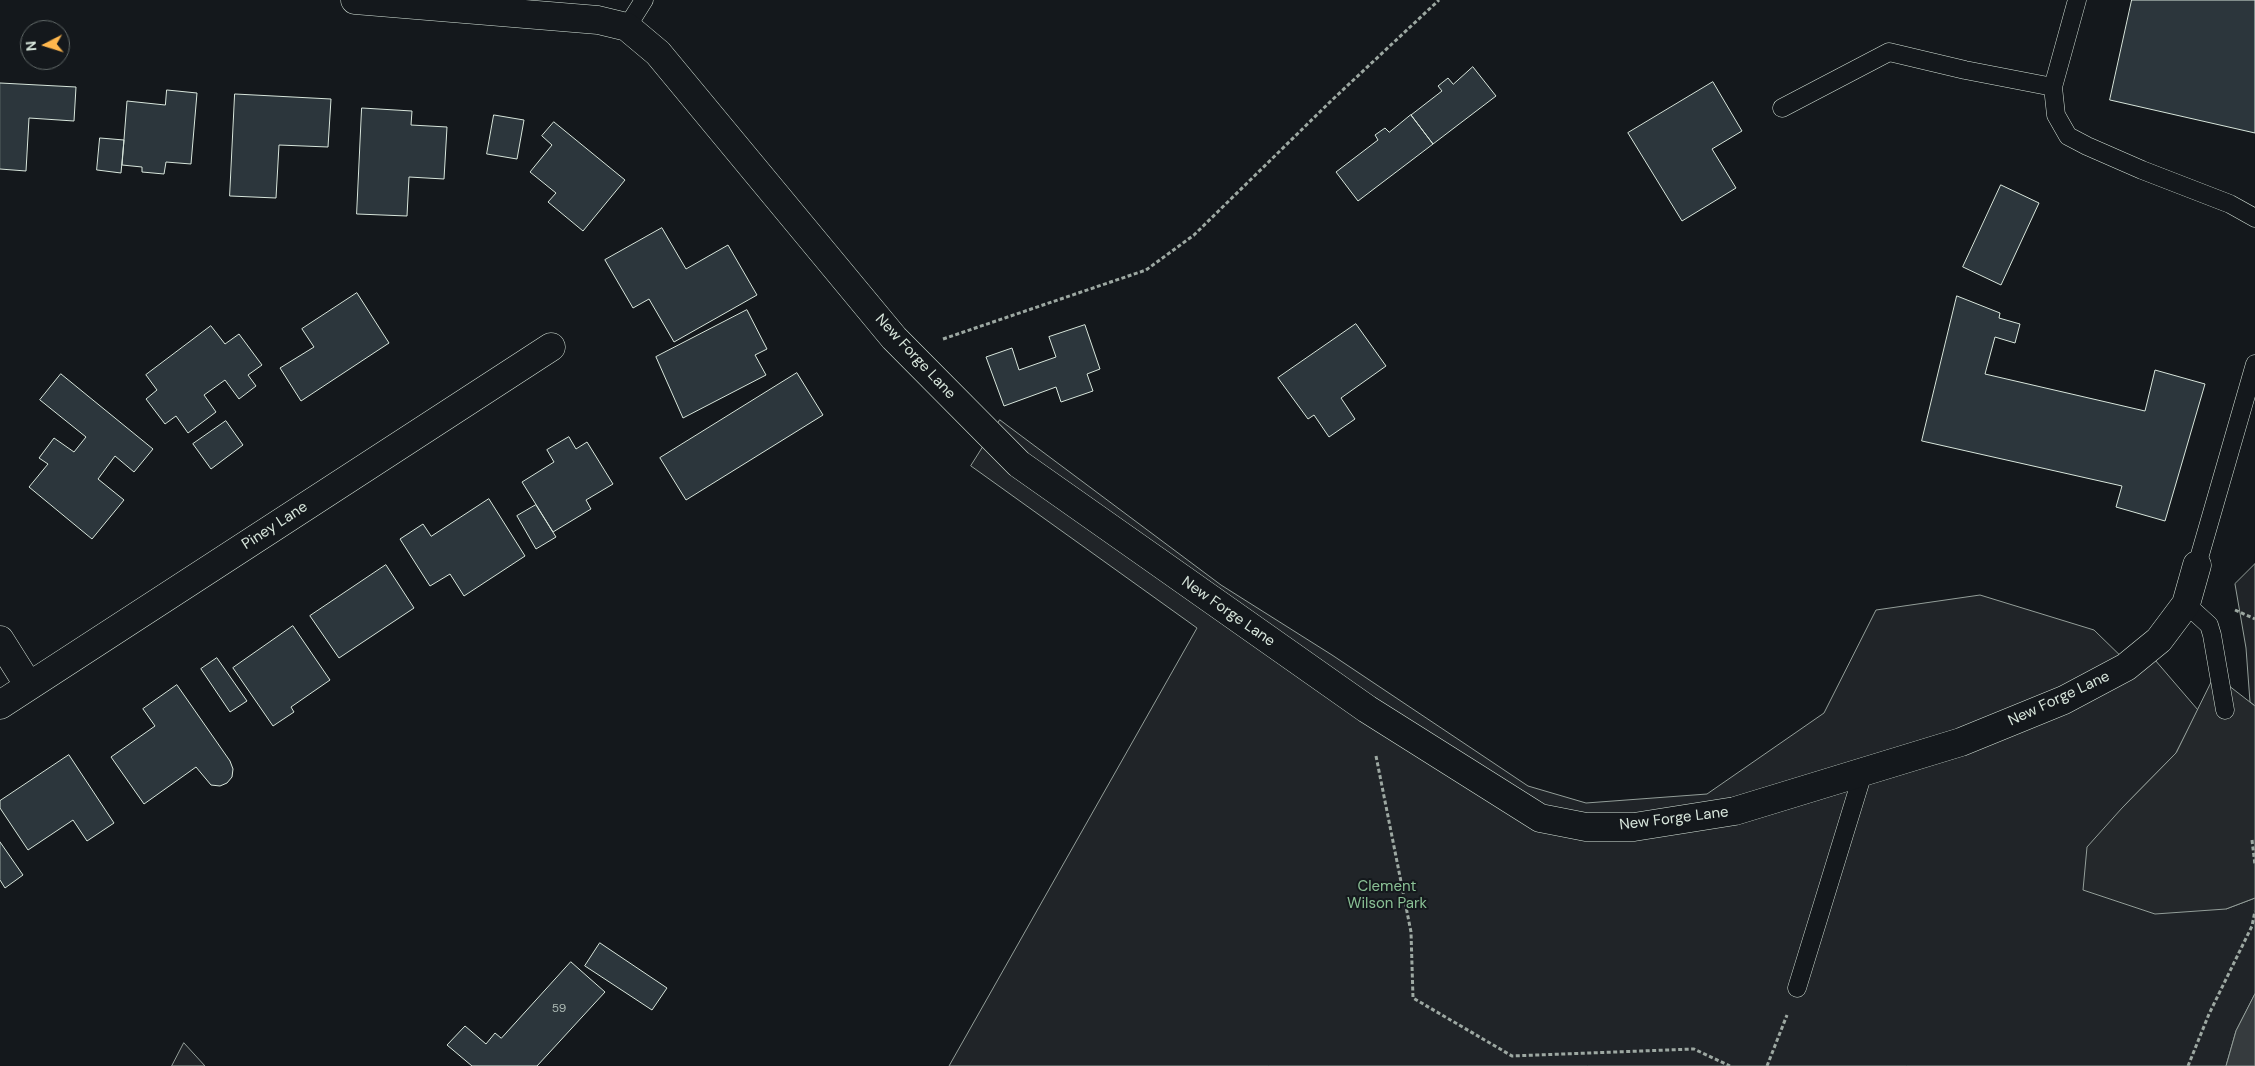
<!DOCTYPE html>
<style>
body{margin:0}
#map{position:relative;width:2255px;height:1066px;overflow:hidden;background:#14181c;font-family:"DM Sans",sans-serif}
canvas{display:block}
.north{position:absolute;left:20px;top:20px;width:50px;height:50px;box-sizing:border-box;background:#14181c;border:1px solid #626a69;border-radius:50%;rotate:265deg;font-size:14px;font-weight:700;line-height:20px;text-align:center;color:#d8e6dc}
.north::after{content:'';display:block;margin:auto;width:18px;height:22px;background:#ffb74d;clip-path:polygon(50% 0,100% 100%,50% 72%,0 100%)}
</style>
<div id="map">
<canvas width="2255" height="1066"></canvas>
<div class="north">N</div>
</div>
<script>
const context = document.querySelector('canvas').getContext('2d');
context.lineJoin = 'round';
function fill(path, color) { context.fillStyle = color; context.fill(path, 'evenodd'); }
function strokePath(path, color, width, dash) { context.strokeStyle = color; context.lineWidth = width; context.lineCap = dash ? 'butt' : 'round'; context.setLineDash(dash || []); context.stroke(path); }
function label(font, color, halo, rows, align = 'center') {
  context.font = font + ' "DM Sans",sans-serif'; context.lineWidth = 4; context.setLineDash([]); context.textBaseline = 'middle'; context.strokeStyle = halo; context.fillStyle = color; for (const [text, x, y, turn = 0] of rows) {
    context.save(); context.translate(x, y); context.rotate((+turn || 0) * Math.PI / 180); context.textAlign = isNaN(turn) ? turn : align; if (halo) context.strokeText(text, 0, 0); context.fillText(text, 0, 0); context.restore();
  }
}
const green = new Path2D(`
 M1000 420 1221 585 1332 655 1528 786 1586 803 1707 794 1824 713 1876 610 1980 595 2094 630 2132 667 2155 660 2198 710 2176 753 2122 808 2226 909 2255 898V994L2236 1031 2226 1066H949L1197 628 971 466Z
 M2255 564V706L2250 702 2246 648 2235 584Z
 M184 1043 205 1066H172Z`);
const parking = new Path2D(`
 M2215 675 2255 706V898L2226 909 2155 914 2083 890 2087 847 2122 808 2176 753Z`);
const water = new Path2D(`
 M2255 994V1066H2226L2236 1031Z`);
const building = new Path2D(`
 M2132 0H2255V133L2110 100Z
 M1473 67 1496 96 1433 144 1411 115 1442 91 1438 86 1448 78 1453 84Z
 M1713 82 1742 131 1712 149 1736 188 1682 221 1628 133Z
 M0 83 76 87 74 121 29 118 26 171 0 169Z
 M167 90 197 93 191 164 166 162 164 174 142 172V167L122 165 127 101 165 105Z
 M235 94 331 99 328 147 279 145 276 198 230 196Z
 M362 108 412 111 411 125 447 127 444 179 409 177 407 216 357 214Z
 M494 115 524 120 517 159 487 154Z
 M1411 115 1433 144 1358 201 1336 172 1378 140 1375 135 1385 128 1389 132Z
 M554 122 625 180 583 231 548 202 556 193 530 172 552 145 542 136Z
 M100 138 124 140 121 173 97 170Z
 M2001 185 2039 203 2001 285 1963 267Z
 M662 228 686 269 728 245 757 295 674 342 649 299 633 308 605 260Z
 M357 293 389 343 301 401 280 368 314 347 302 329Z
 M1957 296 2000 313 1999 318 2020 324 2015 343 1995 337 1985 374 2145 411 2155 370 2205 384 2165 521 2116 507 2122 486 1922 441Z
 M747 310 767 349 755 355 766 375 683 418 656 357Z
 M1356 324 1386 366 1341 398 1355 419 1329 437 1314 415 1308 419 1278 378Z
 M1085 325 1100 369 1087 374 1093 391 1061 402 1056 387 1004 406 986 357 1012 348 1019 370 1056 357 1049 337Z
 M211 326 225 344 239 334 262 365 248 375 256 386 239 399 225 380 204 395 216 412 188 433 176 416 165 424 146 399 157 390 146 375Z
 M797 373 823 415 686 500 660 458Z
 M61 374 153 449 134 472 115 456 98 479 124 500 92 539 29 487 48 464 39 458 54 438 74 452 86 437 40 400Z
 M226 421 243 445 211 469 193 444Z
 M569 437 576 449 587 442 613 484 586 500 591 509 553 532 522 482 554 462 547 450Z
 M489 499 525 556 464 596 450 574 430 586 400 539 423 524 431 536Z
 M536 505 556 537 536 549 517 516Z
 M386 565 414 608 339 658 310 616Z
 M293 626 330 680 291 707 294 712 273 726 233 668Z
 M217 658 247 701 230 712 201 669Z
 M177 685 230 761 233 769 232 777 227 783 220 786 211 785 196 767 144 804 111 757 155 726 143 709Z
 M69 755 114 823 87 841 73 820 28 850 0 808V801Z
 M0 842 23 875 5 888 0 880Z
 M600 943 667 988 652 1010 585 966Z
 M571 962 605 992 537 1066H472L447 1045 465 1026 486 1044 495 1033 501 1038Z`);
const path = new Path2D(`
 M943 339 1146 270 1194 235 1332 100 1439 0
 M2235 610 2255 619
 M1376 756 1411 932 1413 998 1512 1056 1694 1049 1730 1066
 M2252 840 2255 865
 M1767 1066 1787 1015
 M2188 1066 2209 1014 2252 926 2255 911`);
const service = new Path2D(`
 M2077 0 2053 87 2056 115 2068 136 2087 146 2142 170 2230 204 2255 218
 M627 27 644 0
 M1782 108 1889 52 1965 70 2053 87
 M2197 565 2255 364
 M2186 604 2209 625 2212 635 2225 710
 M1797 988 1863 773`);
const minor = new Path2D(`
 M355 0 598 20 627 27 658 53 894 338 1019 464 1367 709 1540 818 1586 827H1634L1735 811 1961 742 2064 700 2126 667 2159 640 2186 604 2197 565
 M0 640 29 686
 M0 705 551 347`);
const numberNames = [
 ["59",559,1009]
];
const streetNames = [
 ["New Forge Lane",915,357,47],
 ["Piney Lane",275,526,-33],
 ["New Forge Lane",1228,612,35],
 ["New Forge Lane",2059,699,-25],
 ["New Forge Lane",1674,819,-7]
];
const parkNames = [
 ["Clement",1387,887],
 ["Wilson Park",1387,904]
];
fill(green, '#202428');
strokePath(green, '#939e99', 1);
fill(parking, '#24282b');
strokePath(parking, '#939e99', 1);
fill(water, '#363b3e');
strokePath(water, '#939e99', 1);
fill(building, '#2c363c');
strokePath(building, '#d8e6dc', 1);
strokePath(service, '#d8e6dc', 19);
strokePath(minor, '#d8e6dc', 29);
strokePath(path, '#9da8a2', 3, [4, 2.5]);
strokePath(service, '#14181c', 18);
strokePath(minor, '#14181c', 28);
label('12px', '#adbab4', null, numberNames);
label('15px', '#d8e6dc', '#14181c', streetNames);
label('15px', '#8ac095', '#14181c', parkNames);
</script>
